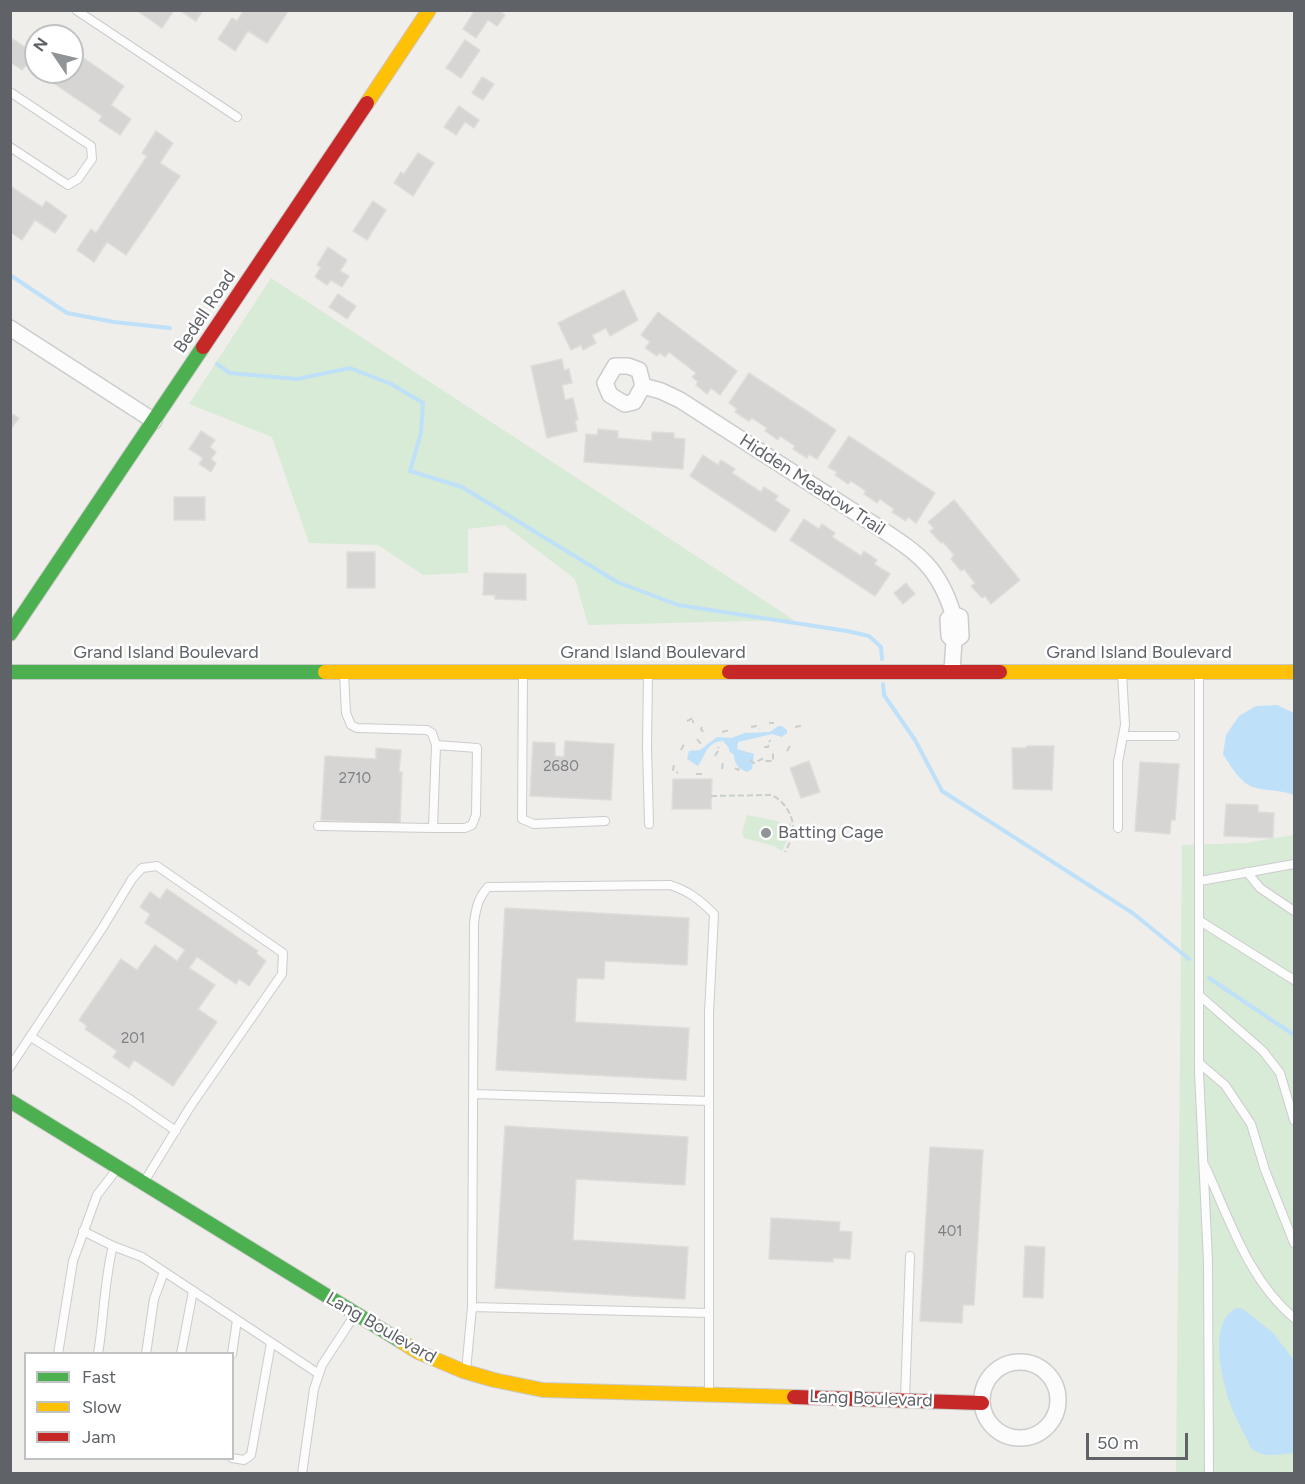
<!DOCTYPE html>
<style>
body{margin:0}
#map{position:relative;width:1305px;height:1484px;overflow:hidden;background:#efeeea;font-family:Figtree,sans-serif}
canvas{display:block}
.frame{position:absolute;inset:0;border:12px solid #5f6368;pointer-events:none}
.legend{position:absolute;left:24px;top:1352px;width:210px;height:108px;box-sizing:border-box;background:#fff;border:2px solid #bfc1c3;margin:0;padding:8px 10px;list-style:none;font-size:18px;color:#5f6368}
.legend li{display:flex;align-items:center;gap:12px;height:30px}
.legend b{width:30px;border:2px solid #bfc1c3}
.north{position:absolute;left:24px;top:24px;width:60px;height:60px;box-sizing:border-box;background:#fff;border:2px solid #bfc1c3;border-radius:50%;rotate:305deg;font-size:16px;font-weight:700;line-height:24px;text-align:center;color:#5f6368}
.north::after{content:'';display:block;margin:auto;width:21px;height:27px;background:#919496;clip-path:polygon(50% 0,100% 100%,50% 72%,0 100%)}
.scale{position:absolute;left:1086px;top:1433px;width:102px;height:27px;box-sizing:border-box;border:3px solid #5f6368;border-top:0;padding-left:8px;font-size:18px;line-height:21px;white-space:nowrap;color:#5f6368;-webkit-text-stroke:4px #fff;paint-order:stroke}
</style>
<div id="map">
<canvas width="1305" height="1484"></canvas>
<div class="frame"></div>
<ul class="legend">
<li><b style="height:8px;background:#4caf50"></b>Fast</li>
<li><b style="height:8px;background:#ffc107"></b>Slow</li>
<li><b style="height:8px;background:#c62828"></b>Jam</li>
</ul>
<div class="north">N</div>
<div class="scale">50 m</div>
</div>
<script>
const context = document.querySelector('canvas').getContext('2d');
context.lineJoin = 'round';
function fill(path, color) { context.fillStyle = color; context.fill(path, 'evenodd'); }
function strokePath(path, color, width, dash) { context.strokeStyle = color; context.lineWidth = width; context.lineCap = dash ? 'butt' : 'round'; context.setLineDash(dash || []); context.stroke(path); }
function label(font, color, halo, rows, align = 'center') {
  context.font = font + ' Figtree,sans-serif'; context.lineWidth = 5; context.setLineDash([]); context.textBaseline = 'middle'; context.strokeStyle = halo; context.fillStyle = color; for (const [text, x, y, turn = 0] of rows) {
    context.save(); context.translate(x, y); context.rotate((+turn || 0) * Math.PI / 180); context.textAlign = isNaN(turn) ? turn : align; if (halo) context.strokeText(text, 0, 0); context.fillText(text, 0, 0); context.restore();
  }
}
const green = new Path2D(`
 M271 278 794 620 588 625 575 579 504 525 468 529V573L423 575 378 545 309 543 272 437 189 404Z
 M747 815 777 821 784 825 791 823 790 834 782 851 774 846 744 838 742 832Z
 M1294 835V1473L1176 1474 1182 845 1245 843Z`);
const water = new Path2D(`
 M1277 705 1294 713V795C1282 790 1269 791 1256 788 1241 785 1230 765 1223 754L1226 735 1239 716 1256 706Z
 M778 726H782L787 730V733L782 737 772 734 738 742 737 749 754 754 752 769 747 772C739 769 734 764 734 755L729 751V748L723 741C706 742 706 755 698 766L687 759 689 751 700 750 717 737 731 738 745 733 770 732Z
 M1236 1308 1243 1309 1273 1333 1294 1360V1453C1280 1454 1263 1459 1251 1448 1244 1433 1235 1417 1229 1401 1222 1377 1208 1323 1236 1308Z`);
const stream = new Path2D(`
 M10 275 67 313 114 322 170 328
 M217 364 230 373 297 379 350 368 391 384 423 403 421 433 410 471 462 487 617 582 678 605 847 631 869 636 881 647 882 659
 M883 684 884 695 915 740 942 791 1134 914 1189 959
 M1209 978 1294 1035`);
const building = new Path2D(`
 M136 10H174L162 28Z
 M179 10H203L196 21Z
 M244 10H289L267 43 248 31 235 51 218 39 232 18 237 21Z
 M475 10H498L505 15 497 26 488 20 476 38 463 29Z
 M13 39 32 52 36 47V71L26 65 22 70 10 62V42Z
 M465 40 480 50 461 78 446 68Z
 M72 50 124 86 111 105 131 119 120 135 99 121 102 116 37 72H72Z
 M482 77 494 84 483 100 472 93Z
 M459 106 479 120 474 128 465 122 456 135 444 127Z
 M156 131 173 143 160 163 180 176 126 255 107 242 94 262 77 250 91 229 96 233 147 156 142 153Z
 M418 153 434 163 413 196 394 183 401 172 404 174Z
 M10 186 42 207 46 201 67 216 55 233 35 220 22 240 10 232Z
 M373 201 386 210 367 240 353 231Z
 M328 247 347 260 340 271 349 276 342 287 331 280 327 285 315 277 321 267 317 265Z
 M624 290 638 320 610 336 606 328 592 335 596 343 583 350 581 345 571 350 558 323Z
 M338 294 356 306 347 319 329 307Z
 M658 312 737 371 720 395 711 388 707 394 696 385 698 382 692 377 696 373 669 352 665 357 660 353 657 356 645 348 650 342 641 335Z
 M562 359 564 370 569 369 572 383 562 385 565 400 573 398 578 420H575L577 431 547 438 531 366Z
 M749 373 836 430 817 459 809 454 807 458 793 449 795 446 780 436 778 440 765 431 767 428 752 418 749 421 735 412 737 409 729 403Z
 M10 413 19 418 10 430Z
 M598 429 618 431V438L652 441V432L674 433V438L685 439 683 469 584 462 586 434 597 435Z
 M201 431 215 440 210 447 216 452 211 459 216 463 211 472 199 464 203 458 189 449Z
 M849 436 935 493 916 523 908 517 906 521 892 512 894 509 880 499 877 503 864 494 866 491 851 481 848 484 835 475 837 472 828 467Z
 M703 455 718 465 721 460 735 469 732 473 761 492 764 487 778 496 775 500 790 510 775 532 690 476Z
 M174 497H205V520H174Z
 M954 500 1020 580 991 604 985 596 982 598 971 586 975 583 964 569 961 571 951 559 954 555 943 542 941 543 930 531 934 528 928 522Z
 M804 519 819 529 822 524 835 533 832 537 861 556 864 551 877 560 874 564 890 574 875 596 790 540Z
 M347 552H375V588H347Z
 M484 573 526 574V600L495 599V595H483Z
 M906 583 915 594 903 604 894 593Z
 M565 741 614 744 611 800 530 796 533 742 555 743V756L564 757Z
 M1027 746H1054L1052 790 1013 789 1012 748H1026Z
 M376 748 401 750 399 772H402L400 824 321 820 325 756 376 759Z
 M809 761 820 792 801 798 790 768Z
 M1140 762 1179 764 1175 820H1171L1170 834 1135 831Z
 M673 779H712L711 809H672Z
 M1226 804 1258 805V812L1274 813 1273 838 1224 836Z
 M167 889 258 951 256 953 266 961 249 986 239 979 236 984 197 957 189 968 215 985 198 1009 217 1022 173 1086 134 1060 129 1068 113 1057 117 1051 85 1029 87 1026 79 1020 121 959 137 970 155 945 177 961 185 950 145 923 150 914 140 907 150 892 160 899Z
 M505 908 689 918 687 965 605 961 604 979 577 978 575 1022 689 1028 686 1080 496 1070Z
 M505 1126 688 1137 685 1185 576 1179 573 1240 688 1247 685 1299 495 1288Z
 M930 1147 983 1150 974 1305H963L962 1323 920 1321Z
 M771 1218 840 1222 839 1231 852 1232 850 1259 833 1258V1262L769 1259Z
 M1025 1246 1045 1247 1043 1298 1023 1297Z`);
const path = new Path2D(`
 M687 721 693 718V723
 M769 723H774
 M751 727 756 726 759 729
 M795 727 800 726 801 730
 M703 732 701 729 703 725
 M722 732 730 730
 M697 739 701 744
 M764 747H768L770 740
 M681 750 684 744
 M787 751 790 746
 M715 756 719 749 718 747
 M750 760 754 763 762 759 765 761H773V753
 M674 765 673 770 678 773
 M735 768 738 770 741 766
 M722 769 723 762
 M696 774H702
 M711 796 771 795C783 799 794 816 793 829 793 837 789 845 785 852`);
const lane = new Path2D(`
 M76 10 237 117
 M10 92 91 146 92 159 78 179 68 185 10 147
 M523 673 522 819 534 824 605 821
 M648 673 647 747 649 824
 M1199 673V1072L1208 1261 1209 1474
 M1123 736H1175
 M318 826 433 828 436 745 432 733 427 730 357 728 351 725 346 713 344 673
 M433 828H465L472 825 476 815 477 748 436 745
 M1118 828V762L1125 725 1122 673
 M1247 872 1260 888 1294 911
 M1200 881 1294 864
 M1200 921 1294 980
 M1199 995 1263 1051 1280 1073 1294 1120
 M31 1037 131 1100 176 1131
 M1199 1063 1225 1085 1251 1124 1265 1170 1294 1243
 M10 1067 103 927 132 879 142 868 157 866 283 953 282 974 190 1107 144 1182
 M473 1094 709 1101
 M1205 1166C1230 1220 1248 1279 1294 1318
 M83 1231 113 1246C104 1281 104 1318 98 1354
 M113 1246 142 1257 319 1374
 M472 1307 474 923C476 908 478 898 488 887L670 885C689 891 700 900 714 914L709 1013V1393
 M58 1354 73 1261 97 1195 117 1169
 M146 1354 154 1299 164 1272
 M181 1354 193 1291
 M232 1354 237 1320
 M466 1371 472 1307 709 1313
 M905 1399 910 1256
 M232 1458 244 1460 251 1455 271 1343
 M302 1474 314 1389 322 1365 354 1316`);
const street = new Path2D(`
 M10 328 154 421
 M643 386 639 370 628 366H615L605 383 610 395 625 404 634 402 643 386 661 391 680 400 881 529C919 554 939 568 953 614
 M952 671 954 641 961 636 960 617 953 614 948 619 949 636 954 641
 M982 1400a38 38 0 1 1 76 0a38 38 0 1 1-76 0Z`);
const fast = new Path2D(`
 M10 634 203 347
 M10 672H325
 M10 1101 402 1342`);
const slow = new Path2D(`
 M367 103 429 10
 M325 672H729
 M1000 672H1294
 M402 1342 418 1352 463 1371 494 1380 543 1390 794 1397`);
const jam = new Path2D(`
 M203 347 367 103
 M729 672H1000
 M794 1397 982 1403`);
const markers = [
 [766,833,6,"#919496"]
];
const numberNames = [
 ["2680",561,767],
 ["2710",355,779],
 ["201",133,1039],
 ["401",950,1232]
];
const streetNames = [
 ["Bedell Road",205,312,-56],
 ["Hidden Meadow Trail",812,485,33],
 ["Grand Island Boulevard",166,653],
 ["Grand Island Boulevard",653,653],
 ["Grand Island Boulevard",1139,653],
 ["Lang Boulevard",381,1328,30],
 ["Lang Boulevard",871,1399,2]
];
const poiNames = [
 ["Batting Cage",778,833]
];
fill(green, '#d8ebd6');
fill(water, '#bfe0f9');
strokePath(stream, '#bfe0f9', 4);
fill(building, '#d6d5d3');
strokePath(building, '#deddd9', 1.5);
strokePath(lane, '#cbcccc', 10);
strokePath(street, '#cbcccc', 18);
strokePath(fast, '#cacacb', 16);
strokePath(slow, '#cacacb', 16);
strokePath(jam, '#cacacb', 16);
strokePath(path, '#cacfcc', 2, [6, 3]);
strokePath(lane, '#fdfcfc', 8);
strokePath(street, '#fdfcfc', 15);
strokePath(fast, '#4caf50', 14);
strokePath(slow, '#ffc107', 14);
strokePath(jam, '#c62828', 14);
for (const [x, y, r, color] of markers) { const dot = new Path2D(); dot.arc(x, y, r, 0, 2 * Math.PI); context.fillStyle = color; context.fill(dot); strokePath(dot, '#fff', 2); }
label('15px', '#7e8184', null, numberNames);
label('18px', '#5f6368', '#fff', streetNames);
label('18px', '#5f6368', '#fff', poiNames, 'left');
</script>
